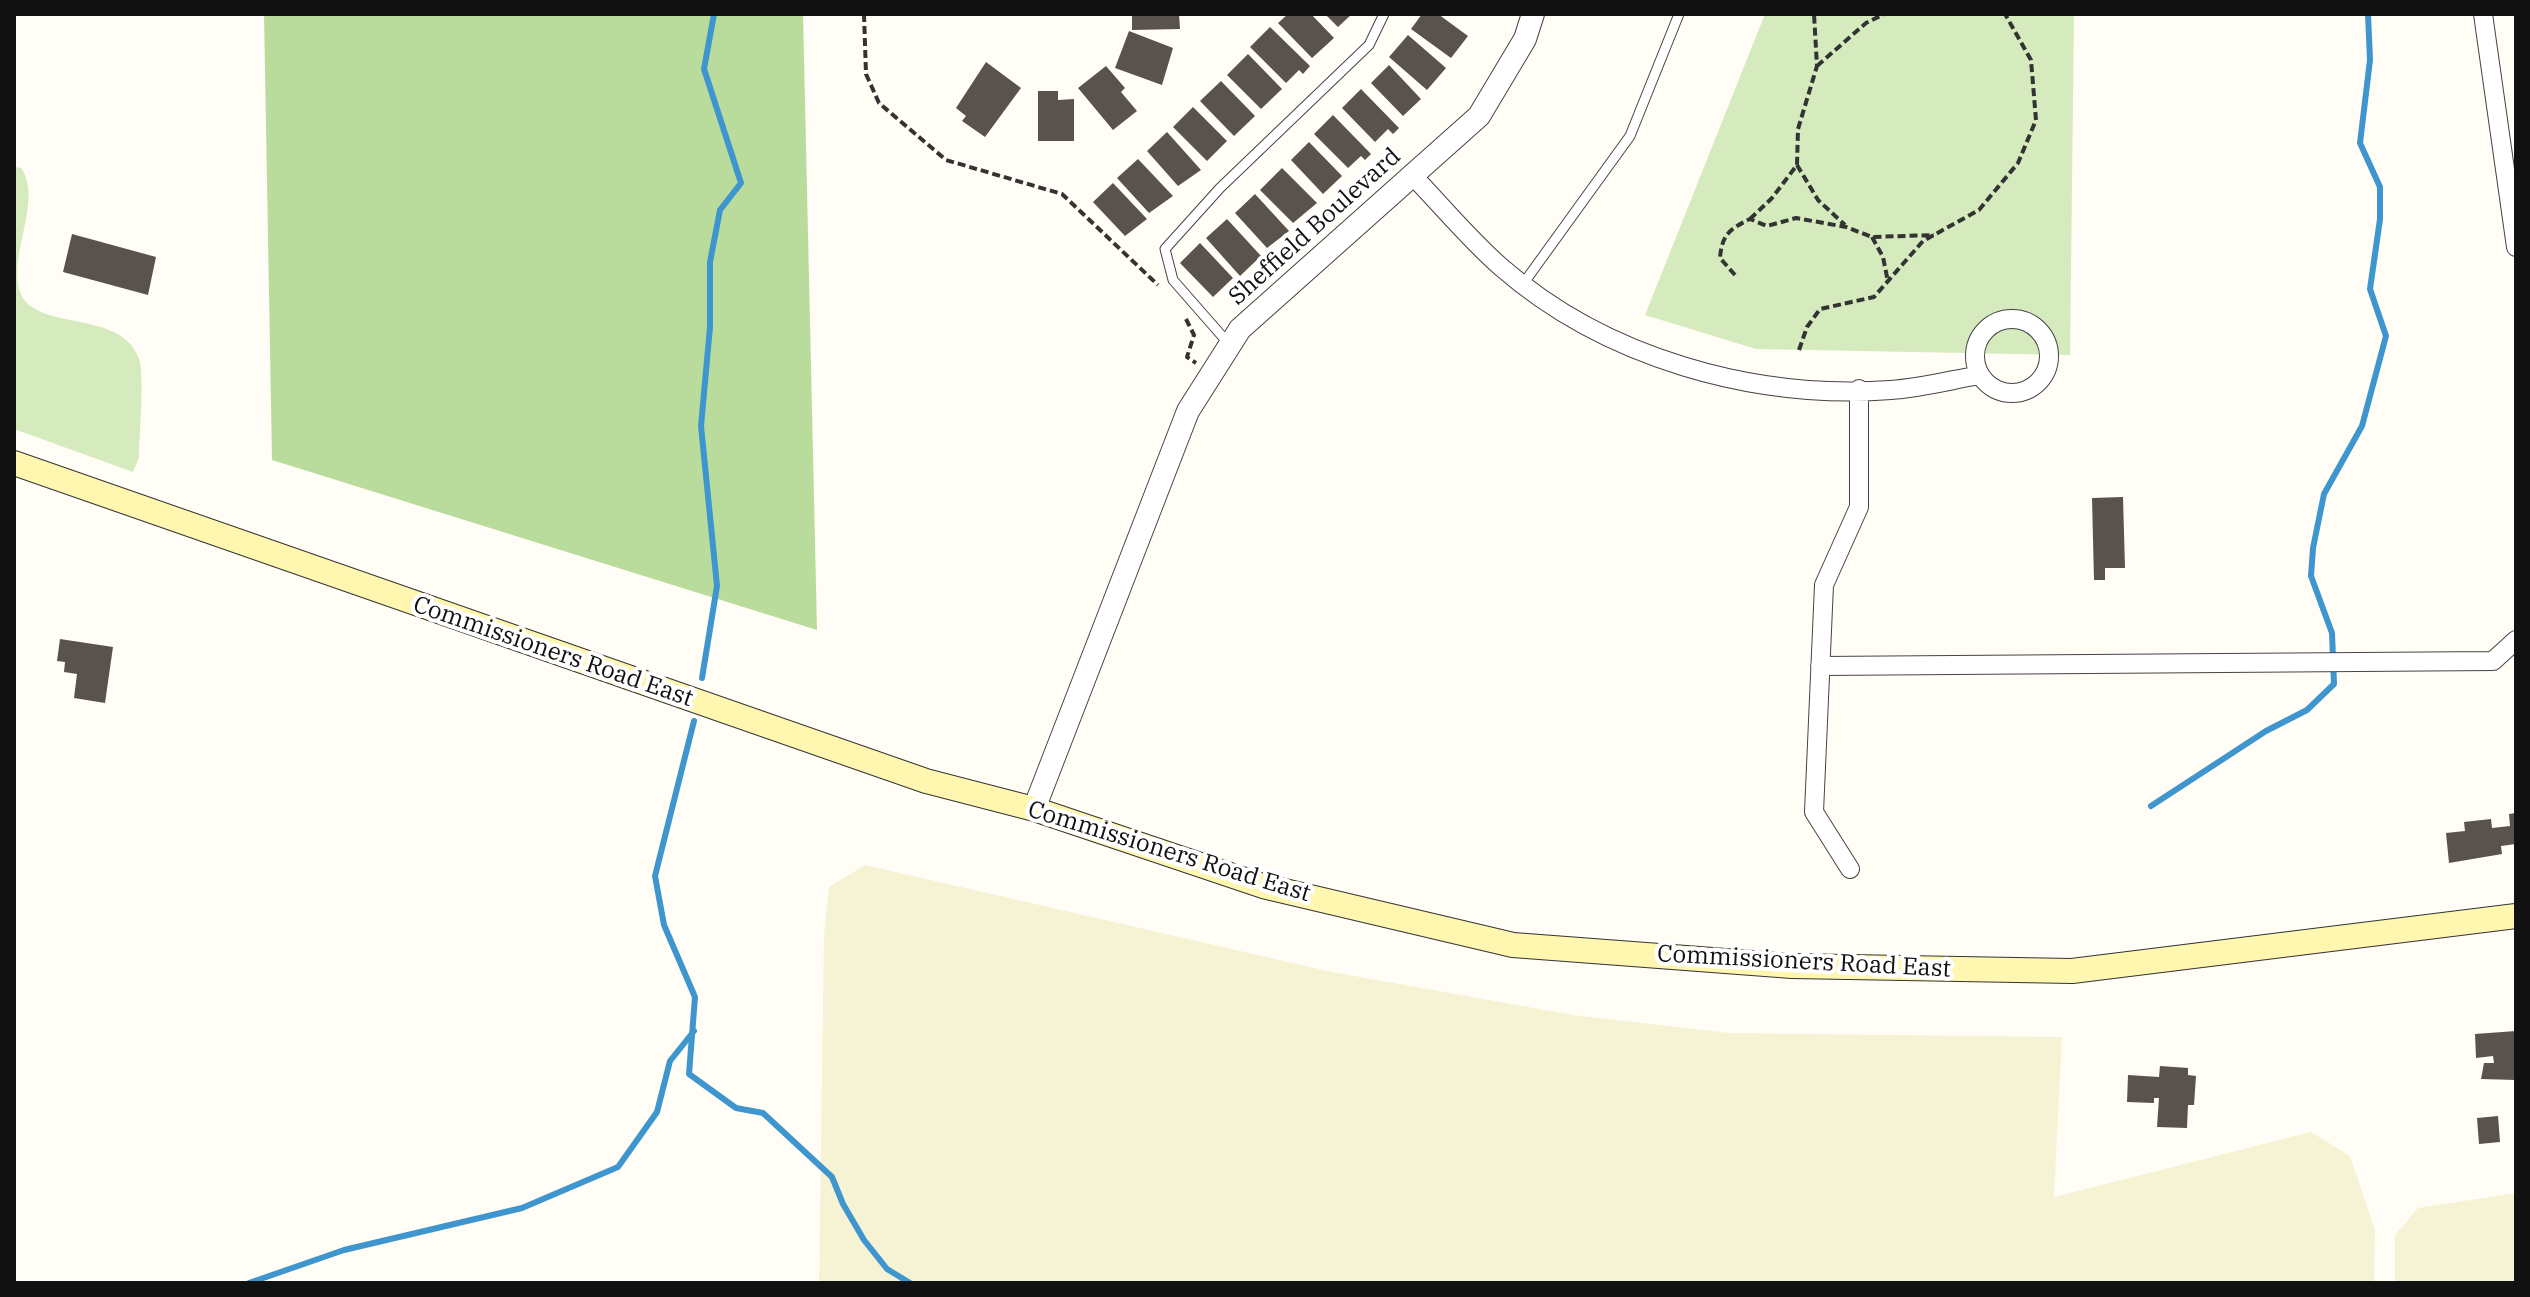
<!DOCTYPE html>
<style>
body{margin:0}
#map{position:relative;width:2530px;height:1297px;overflow:hidden;background:#fffdf5;font-family:"IBM Plex Serif",serif}
canvas{display:block}
.frame{position:absolute;inset:0;border:16px solid #111;pointer-events:none}
</style>
<div id="map">
<canvas width="2530" height="1297"></canvas>
<div class="frame"></div>
</div>
<script>
const context = document.querySelector('canvas').getContext('2d');
context.lineJoin = 'round';
function fill(path, color) { context.fillStyle = color; context.fill(path, 'evenodd'); }
function strokePath(path, color, width, dash) { context.strokeStyle = color; context.lineWidth = width; context.lineCap = dash ? 'butt' : 'round'; context.setLineDash(dash || []); context.stroke(path); }
function label(font, color, halo, rows, align = 'center') {
  context.font = font + ' "IBM Plex Serif",serif'; context.lineWidth = 8; context.setLineDash([]); context.textBaseline = 'middle'; context.strokeStyle = halo; context.fillStyle = color; for (const [text, x, y, turn = 0] of rows) {
    context.save(); context.translate(x, y); context.rotate((+turn || 0) * Math.PI / 180); context.textAlign = isNaN(turn) ? turn : align; if (halo) context.strokeText(text, 0, 0); context.fillText(text, 0, 0); context.restore();
  }
}
const farmland = new Path2D(`
 M865 865 1332 972 1573 1015 1729 1033 2062 1037 2054 1197 2311 1132 2350 1156 2375 1230 2374 1283H819L824 935 829 887Z
 M2516 1193V1283H2395V1235L2418 1208Z`);
const green = new Path2D(`
 M1765 14H2074L2070 355 1756 349 1645 315Z
 M14 167 21 168C44 200 6 258 21 294 37 332 123 309 139 359 145 377 139 435 139 457L133 472 14 429Z`);
const forest = new Path2D(`
 M264 14H803L817 630 272 460Z`);
const stream = new Path2D(`
 M702 678 717 586 701 426 710 327V262L720 210 741 183 704 69 714 14
 M694 721 655 876 664 925 695 997 689 1074 736 1108 763 1113 832 1177 843 1204 864 1240 887 1269 910 1283
 M2151 806 2266 731 2307 710 2334 684 2332 633 2311 576 2313 548 2324 494 2362 426 2386 336 2370 289 2380 219V187L2360 143 2370 60 2368 14
 M249 1283 344 1250 522 1208 618 1167 657 1112 670 1061 694 1031`);
const building = new Path2D(`
 M1132 14H1179L1180 29 1132 30Z
 M1288 14H1311L1334 38 1312 58 1278 23Z
 M1325 14H1352L1338 27Z
 M1422 14H1438L1468 36 1451 58 1411 29Z
 M1270 27 1310 66 1303 74 1299 70 1286 83 1250 47Z
 M1129 31 1173 48 1162 85 1115 68Z
 M1408 35 1446 68 1427 90 1389 57Z
 M1248 54 1282 89 1261 109 1227 75Z
 M986 62 1021 88 985 137 962 121 966 116 956 108Z
 M1389 65 1421 99 1403 116 1371 83Z
 M1106 66 1125 88 1121 92 1137 111 1113 130 1078 88Z
 M1221 81 1255 116 1234 136 1200 101Z
 M1361 89 1399 128 1393 134 1388 129 1375 142 1342 108Z
 M1038 91H1058V100L1074 99V141H1038Z
 M1193 107 1227 141 1207 161 1173 127Z
 M1333 115 1371 154 1365 160 1361 156 1348 168 1314 134Z
 M1167 132 1201 170 1178 186 1147 151Z
 M1309 142 1342 176 1323 194 1291 160Z
 M1138 159 1173 196 1149 213 1117 178Z
 M1282 168 1317 203 1293 223 1260 190Z
 M1113 183 1147 219 1125 236 1093 202Z
 M1255 194 1289 231 1267 248 1235 213Z
 M1227 219 1261 256 1240 276 1206 238Z
 M72 234 156 257 148 295 63 272Z
 M1200 243 1233 278 1213 297 1180 263Z
 M2123 497 2125 568H2105V580H2094L2092 498Z
 M60 639 113 647 105 703 74 698 77 674 64 672 65 662 57 661Z
 M2516 813V844L2501 846 2502 854 2449 863 2446 833 2465 831 2464 822 2491 819 2492 828 2510 826 2509 814Z
 M2516 1031V1080L2481 1079 2484 1063H2494L2493 1056 2476 1058 2475 1034Z
 M2160 1066 2188 1068V1075L2196 1076 2194 1105H2188L2187 1128 2157 1127 2159 1098H2154V1103L2127 1102 2128 1075 2159 1077Z
 M2498 1116 2500 1142 2479 1144 2477 1118Z`);
const path = new Path2D(`
 M864 14 866 74 879 103 946 160 1062 194 1158 285
 M1817 66 1866 23 1884 14
 M1797 165 1818 200 1845 225
 M1750 219 1772 198 1797 165 1798 129 1817 66 1814 14
 M1872 237 1883 257 1888 282
 M1735 275 1720 258C1722 234 1730 229 1750 219L1767 226 1796 218 1846 227 1872 237 1934 235
 M1186 319 1194 335 1187 357 1196 363
 M1799 350 1807 327 1820 309 1874 297 1923 241 1979 210 2018 163 2036 120 2031 60 2005 14`);
const service = new Path2D(`
 M1523 284 1630 136 1679 14
 M1229 344 1173 280 1165 249 1220 188 1369 45 1384 14`);
const minor = new Path2D(`
 M2483 14 2516 247
 M1413 176C1442 206 1470 240 1501 267 1605 358 1754 400 1891 390 1920 388 1951 380 1980 375
 M1975 356a37 37 0 1 1 74 0a37 37 0 1 1-74 0Z
 M1820 666 2493 661 2516 640
 M1850 869 1814 812 1824 585 1859 507V389`);
const tertiary = new Path2D(`
 M1034 809 1188 411 1240 329 1479 116 1525 39 1533 14`);
const secondary = new Path2D(`
 M14 463 926 781 1034 809 1263 886 1513 945 1792 966 2072 971 2516 916`);
const streetNames = [
 ["Sheffield Boulevard",1315,227,-42],
 ["Commissioners Road East",553,652,19],
 ["Commissioners Road East",1169,852,17],
 ["Commissioners Road East",1804,962,3]
];
fill(farmland, '#f6f3d4');
fill(green, '#d5ebbd');
fill(forest, '#b9dc9c');
strokePath(stream, '#3f96cf', 6);
fill(building, '#5a524d');
strokePath(service, '#444', 11);
strokePath(minor, '#444', 20);
strokePath(tertiary, '#444', 24);
strokePath(secondary, '#333', 26);
strokePath(path, '#333', 4, [8, 4]);
strokePath(service, '#fff', 9);
strokePath(minor, '#fff', 18);
strokePath(tertiary, '#fff', 22);
strokePath(secondary, '#fff6b0', 24);
label('24px', '#111', '#fff', streetNames);
</script>
